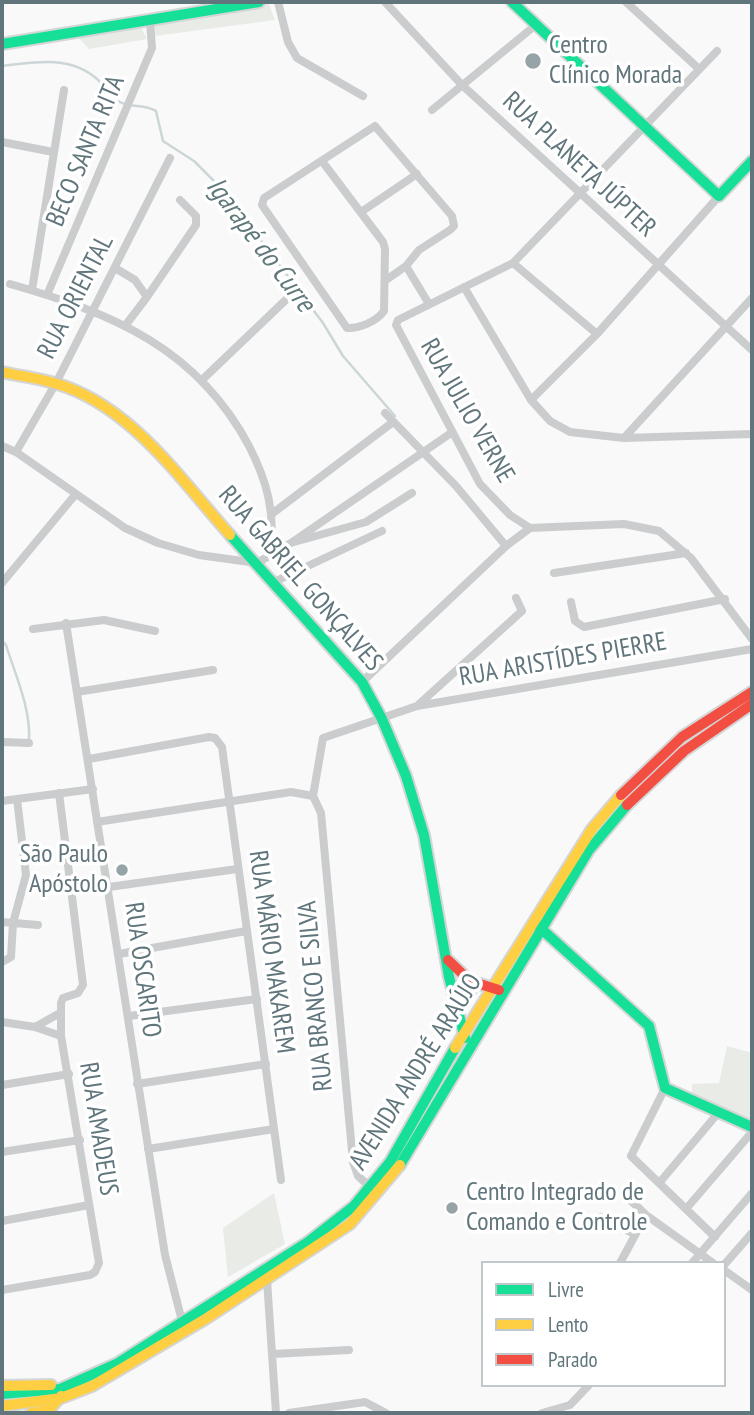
<!DOCTYPE html>
<meta charset="utf-8">
<style>
body{margin:0}
#map{position:relative;width:754px;height:1415px;overflow:hidden;background:#f9f9f9;font-family:"PT Sans Narrow",sans-serif}
canvas{display:block}
.frame{position:absolute;inset:0;border:4px solid #61767c;pointer-events:none}
.legend{position:absolute;left:481px;top:1261px;width:245px;height:126px;box-sizing:border-box;background:#fff;border:2px solid #c0c8cb;margin:0;padding:9px 12px;list-style:none;font-size:21px;color:#61767c}
.legend li{display:flex;align-items:center;gap:14px;height:35px}
.legend b{width:35px;border:2px solid #c0c8cb}
</style>
<div id="map">
<canvas width="754" height="1415"></canvas>
<div class="frame"></div>
<ul class="legend">
<li><b style="height:9px;background:#16e098"></b>Livre</li>
<li><b style="height:9px;background:#ffcf43"></b>Lento</li>
<li><b style="height:9px;background:#f24e42"></b>Parado</li>
</ul>
</div>
<script>
const context = document.querySelector('canvas').getContext('2d');
context.lineJoin = 'round';
function fill(path, color) { context.fillStyle = color; context.fill(path, 'evenodd'); }
function strokePath(path, color, width, dash) { context.strokeStyle = color; context.lineWidth = width; context.lineCap = dash ? 'butt' : 'round'; context.setLineDash(dash || []); context.stroke(path); }
function label(font, color, halo, rows, align = 'center') {
  context.font = font + ' "PT Sans Narrow",sans-serif'; context.lineWidth = 7; context.setLineDash([]); context.textBaseline = 'middle'; context.strokeStyle = halo; context.fillStyle = color; for (const [text, x, y, turn = 0] of rows) {
    context.save(); context.translate(x, y); context.rotate((+turn || 0) * Math.PI / 180); context.textAlign = isNaN(turn) ? turn : align; if (halo) context.strokeText(text, 0, 0); context.fillText(text, 0, 0); context.restore();
  }
}
const green = new Path2D(`
 M268 2 275 20 155 36 153 23Z
 M141 27 147 39 89 49 78 37Z
 M727 1046 752 1053V1120L692 1093V1084L719 1083Z
 M274 1193 285 1244 228 1277 223 1228Z`);
const stream = new Path2D(`
 M2 66C34 62 70 55 97 79 105 86 110 97 120 102 131 108 145 104 156 111L163 141 194 161 223 190 323 323 343 356 395 416
 M2 641 6 645C15 674 31 709 29 740`);
const street = new Path2D(`
 M278 2 288 42 297 58 363 96
 M385 2 462 85 752 350
 M626 2 698 68
 M717 51 513 263 398 320 396 325 480 484 510 515 530 528 624 524 659 531 691 558 752 639
 M432 110 537 24
 M2 142 53 152
 M322 161 383 242 385 249 384 311C377 321 359 329 347 328L262 205 264 198 375 126 452 216 454 226 450 230 419 250 406 266 386 280
 M361 212 417 174
 M513 263 597 334
 M406 266 429 304
 M115 268 135 280 147 297 196 225V216L180 200
 M10 284C112 313 197 348 249 446 267 481 276 514 270 553
 M464 287 531 400 550 421 570 432 624 438 752 434
 M32 290 64 90
 M47 295 152 48 150 22
 M125 326 147 297
 M203 379 293 293
 M531 400 597 334 719 196
 M385 413 456 486 506 546
 M624 438 752 298
 M2 446 16 452 125 528 158 543 199 555 257 563 291 543 451 433
 M16 452 56 383 170 158
 M273 513 393 422
 M294 542 366 522 412 493
 M554 573 686 553
 M274 582 382 531
 M2 583 75 495
 M571 602 575 621 584 627 725 599
 M66 623 165 1255 182 1321
 M33 629 104 620 155 631
 M362 682 506 546 530 528
 M77 692 213 670
 M417 706 522 611 516 598
 M2 742 29 743
 M89 759 209 737 215 738 222 747 281 1180
 M313 796 323 738 417 706 752 649
 M313 796 321 813 353 1162 358 1176 371 1188
 M2 801 93 789
 M97 822 291 792 313 796
 M109 887 237 869
 M2 922 38 925
 M119 954 246 931
 M2 962 11 957 13 923 26 875 17 799
 M129 1016 257 999
 M2 1022 35 1027 61 1036
 M35 1027 60 1013
 M137 1084 266 1064
 M2 1085 69 1074
 M665 1088 631 1156 715 1237
 M148 1149 274 1129
 M2 1152 80 1140
 M660 1182 719 1112
 M627 1197 646 1215 713 1263
 M686 1209 752 1132
 M601 1217 634 1234
 M2 1221 89 1205
 M620 1263 646 1215
 M692 1263 752 1193
 M724 1265 752 1233
 M724 1270 752 1290
 M267 1280 276 1413
 M2 1290 90 1275 95 1272 99 1263 61 1036V1003L63 998 78 993 83 985 59 793
 M273 1354 349 1350
 M289 1413 365 1402 386 1413
 M542 1413 570 1405 589 1385`);
const fast = new Path2D(`
 M512 2 719 196 752 161
 M2 44 259 2
 M230 535 362 682 382 719 406 776 424 835 449 977 465 1038
 M537 925 649 1026 665 1088 752 1127
 M400 1165 589 850 627 805
 M2 1394 60 1389 118 1363 308 1242 354 1206 390 1162 455 1048`);
const slow = new Path2D(`
 M2 372C19 376 38 378 54 383 130 404 180 479 230 535
 M456 1009 476 983
 M455 1048 592 829 621 795
 M2 1386 51 1385
 M2 1406 61 1398 92 1386 207 1318 350 1224 400 1165
 M31 1413 49 1410 61 1396`);
const jam = new Path2D(`
 M621 795 682 737 752 692
 M627 805 684 751 752 704
 M448 960 470 981 499 990`);
const markers = [
 [533,61,9,"#96a4a8"],
 [122,870,7,"#96a4a8"],
 [452,1208,7,"#96a4a8"]
];
const poiNames = [
 ["Centro",549,46],
 ["Clínico Morada",549,76],
 ["São Paulo",108,855,"right"],
 ["Apóstolo",108,885,"right"],
 ["Centro Integrado de",466,1193],
 ["Comando e Controle",466,1223]
];
const streetNames = [
 ["BECO SANTA RITA",86,151,-67],
 ["RUA PLANETA JÚPTER",579,165,43],
 ["RUA ORIENTAL",76,297,-63],
 ["RUA JULIO VERNE",467,411,60],
 ["RUA GABRIEL GONÇALVES",300,579,49],
 ["RUA ARISTÍDES PIERRE",563,660,-10],
 ["RUA MÁRIO MAKAREM",271,952,82],
 ["RUA OSCARITO",142,970,82],
 ["RUA BRANCO E SILVA",316,996,-95],
 ["AVENIDA ANDRÉ ARAÚJO",416,1072,-58],
 ["RUA AMADEUS",98,1129,81]
];
const waterNames = [
 ["Igarapé do Curre",260,245,53]
];
fill(green, '#e8ebe6');
strokePath(stream, '#ccd6d7', 2.5);
strokePath(fast, '#d4d5d6', 14);
strokePath(slow, '#d4d5d6', 14);
strokePath(jam, '#d4d5d6', 14);
strokePath(street, '#cacccd', 8);
strokePath(fast, '#16e098', 10);
strokePath(slow, '#ffcf43', 10);
strokePath(jam, '#f24e42', 10);
for (const [x, y, r, color] of markers) { const dot = new Path2D(); dot.arc(x, y, r, 0, 2 * Math.PI); context.fillStyle = color; context.fill(dot); strokePath(dot, '#fff', 2.5); }
label('26px', '#61767c', '#fff', poiNames, 'left');
label('26px', '#61767c', '#fff', streetNames);
label('italic 28px', '#61797b', '#fff', waterNames);
</script>
